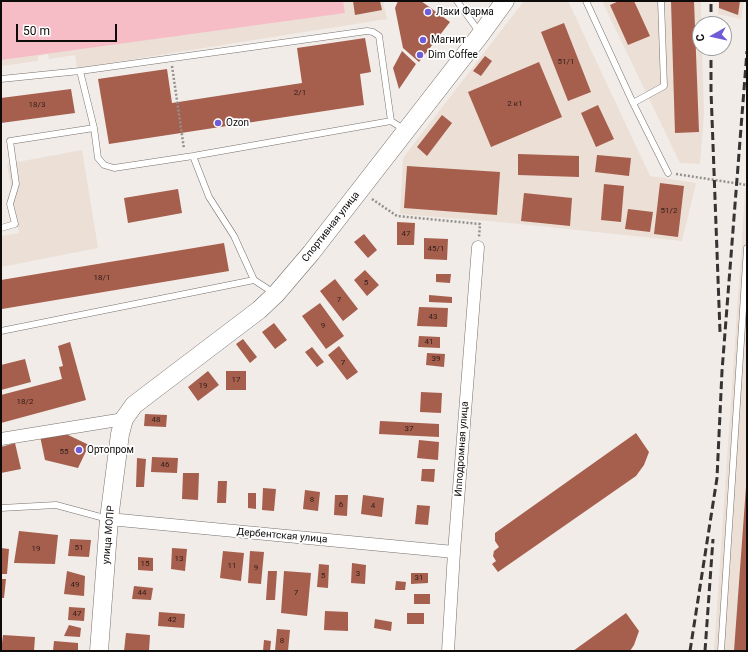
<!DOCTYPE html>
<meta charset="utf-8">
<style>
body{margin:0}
#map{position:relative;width:748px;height:652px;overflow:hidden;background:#f1ece8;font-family:Roboto,sans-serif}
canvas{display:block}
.frame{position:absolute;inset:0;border:2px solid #0e0c0b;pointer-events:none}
.north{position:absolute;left:692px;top:16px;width:40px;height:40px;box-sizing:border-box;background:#fff;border:1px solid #9f9e9d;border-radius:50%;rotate:262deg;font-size:11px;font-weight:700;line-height:16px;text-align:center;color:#0e0c0b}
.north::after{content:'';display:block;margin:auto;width:14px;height:18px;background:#6e5dd7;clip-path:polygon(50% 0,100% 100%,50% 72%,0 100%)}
.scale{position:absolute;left:16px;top:24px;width:101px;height:18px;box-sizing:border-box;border:2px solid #0e0c0b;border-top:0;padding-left:5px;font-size:12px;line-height:14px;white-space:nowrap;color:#0e0c0b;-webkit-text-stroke:3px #fff;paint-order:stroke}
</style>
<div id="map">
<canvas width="748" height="652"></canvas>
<div class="frame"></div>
<div class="north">С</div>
<div class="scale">50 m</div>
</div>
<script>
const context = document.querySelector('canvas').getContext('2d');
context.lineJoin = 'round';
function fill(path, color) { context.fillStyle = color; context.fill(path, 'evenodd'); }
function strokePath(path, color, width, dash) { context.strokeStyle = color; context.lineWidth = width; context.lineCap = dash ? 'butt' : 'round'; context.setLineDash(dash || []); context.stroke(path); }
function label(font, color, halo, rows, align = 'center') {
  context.font = font + ' Roboto,sans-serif'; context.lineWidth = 3.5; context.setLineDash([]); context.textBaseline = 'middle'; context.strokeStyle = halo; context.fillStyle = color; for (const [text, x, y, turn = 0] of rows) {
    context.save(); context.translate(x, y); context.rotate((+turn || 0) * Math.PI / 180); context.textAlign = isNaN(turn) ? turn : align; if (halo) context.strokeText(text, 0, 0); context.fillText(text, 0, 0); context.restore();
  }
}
const built = new Path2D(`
 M1 1H383L387 19 77 68 75 55 49 59 48 54 38 56V61L1 66Z
 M524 1H568L650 176 696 183 682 241 500 222 400 214 403 158Z
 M602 1H701V24H700V48H702L704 114 700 164 680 163Z
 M718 1H744L741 19 718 14Z
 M82 150 98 248 1 267V236L19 233 7 164Z
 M747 174V651H714L745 194Z`);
const green = new Path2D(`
 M1 1H343L345 13 1 60Z`);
const building = new Path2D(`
 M353 1H380L382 10 355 15Z
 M398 1H421L450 22 419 62 403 48 395 8Z
 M619 1H634L650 36 628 45 610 5Z
 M671 1H694L699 132 675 133Z
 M719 1H740L738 15 719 8Z
 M564 23 591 92 568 101 541 32Z
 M365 38 371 72 360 74 364 105 109 144 98 79 167 69 172 103 302 83 297 48Z
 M402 51 416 64 399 89 393 68Z
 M485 56 492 61 481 76 473 71Z
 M539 62 562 117 491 147 468 92Z
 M71 89 75 113 1 123V98Z
 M598 105 614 139 596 147 581 113Z
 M442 115 452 123 427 156 417 147Z
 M518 154 579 156V177L518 175Z
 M597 155 631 158 629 176 595 172Z
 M407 166 500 172 497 215 404 208Z
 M660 183 684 186 678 237 654 234Z
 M604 184 624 186 621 222 601 220Z
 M178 189 182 213 128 223 124 198Z
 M524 193 572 198 570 226 521 221Z
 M628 209 653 212 650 232 625 229Z
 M397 222 415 223 414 245H397Z
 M364 234 377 250 368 258 354 242Z
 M424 238 448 239 447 260 424 259Z
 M224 243 229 271 2 309 1 280Z
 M365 270 379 285 367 296 354 280Z
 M436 274H451L450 283 436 282Z
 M335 279 358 309 343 321 320 291Z
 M429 295 452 297V303L429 302Z
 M320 303 344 336 326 349 302 316Z
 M419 307 448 308 447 327 417 326Z
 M274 323 287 340 275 349 262 332Z
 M419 336 440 337V348L418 347Z
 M243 339 257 357 250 363 236 344Z
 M70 342 86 400 1 423V395L62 379 59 367 63 366 58 346Z
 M339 346 358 372 347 380 328 355Z
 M312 347 324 362 317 367 305 352Z
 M427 353 445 354 444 367 426 365Z
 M25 359 31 382 1 390V365Z
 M208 371 219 385 198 401 188 387Z
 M226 371H246V390H226Z
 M421 392 442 393 441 413 420 412Z
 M145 414 167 415 166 427 144 426Z
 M380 421 439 424V437L379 434Z
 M64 433 89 445 78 468 45 460 40 436Z
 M636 433 649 452 644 465 636 476 498 572 492 564 496 561 493 556 494 551 499 547 495 541V533Z
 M419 440 439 442 438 460 417 458Z
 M15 443 21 469 1 473V447Z
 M152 457 178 458 177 473 151 472Z
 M137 458 146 459 144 487H136Z
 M422 469H435L434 482 421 481Z
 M183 473H199L198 500 182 499Z
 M218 481H227L226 503H217Z
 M746 487H747V651H734Z
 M263 488 276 489 274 511 262 510Z
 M305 490 320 492 318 511 303 509Z
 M248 493H256V509L248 508Z
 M335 495H348L347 516 334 515Z
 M363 495 384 498 382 517 361 514Z
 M417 505 430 506 428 525 415 524Z
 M19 531 58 535 55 564 14 563Z
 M70 539 91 540 89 557 68 556Z
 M1 548 9 549 7 574H1Z
 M172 548 187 549 185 571 171 569Z
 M223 551 244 553 241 581 220 578Z
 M250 551 264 552 261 584 248 583Z
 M138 557 153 558V571L138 570Z
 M352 563 366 565 365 584 351 583Z
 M319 564 329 565 328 588 317 587Z
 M67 571 85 576 84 596 64 594Z
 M268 571H277L275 600H266Z
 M284 571 311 573 307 616 281 613Z
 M411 573H428V583L411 584Z
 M1 579H6L4 598H1Z
 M396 581 406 582 405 590H395Z
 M134 586 153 588 151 600 132 599Z
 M414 594H430V604H414Z
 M69 607 85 608 84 621 68 620Z
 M325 611 348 612V631L324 630Z
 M159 612 185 614 184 628 158 626Z
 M407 613H424V624H407Z
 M626 613 639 631 634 645 630 651H573Z
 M375 619 392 622 391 631 374 628Z
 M69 625 81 628 80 637 64 636Z
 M277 629 290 630 288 651H275Z
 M126 633 150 635 149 651H124Z
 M3 635 35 637 34 651H1Z
 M264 640 271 641 270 651H263Z
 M54 641 78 643V651H53Z`);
const path = new Path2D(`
 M172 66 184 149
 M676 174 747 185
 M372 199 397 216 480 224 479 237`);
const service = new Path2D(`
 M457 1 480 33
 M586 1 633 103 668 173
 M80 71 94 128 98 158 104 165 114 168 193 156 391 121 405 130
 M1 79 80 71 367 31 373 32 379 36 391 121
 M633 103 664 86 661 1
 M193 156 209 197 234 236 254 280
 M1 228 15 224 10 204 16 184 10 141 94 128
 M1 331 254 280 274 293
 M1 508 56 505 108 519
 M721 651 747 248`);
const minor = new Path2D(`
 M1 439 124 419
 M109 519 454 552
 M448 651 454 552 478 247`);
const secondary = new Path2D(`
 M99 651 109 519 120 434 124 419 134 405 151 392 259 310 276 294 311 253 481 34 505 1`);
const rail = new Path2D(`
 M711 24V1
 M711 48V91L720 332
 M690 651 717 478 722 371 747 51
 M705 651 713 539`);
const markers = [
 [428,12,4,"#6e5dd7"],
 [423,40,4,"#6e5dd7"],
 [420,55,4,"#6e5dd7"],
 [218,123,4,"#6e5dd7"],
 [79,450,4,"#6e5dd7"]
];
const numberNames = [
 ["51/1",566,62],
 ["2/1",300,93],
 ["2 к1",515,104],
 ["18/3",37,105],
 ["51/2",669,211],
 ["47",406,234],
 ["45/1",436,249],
 ["18/1",102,278],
 ["5",366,283],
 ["7",339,300],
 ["43",433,317],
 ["9",323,326],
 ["41",429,342],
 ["39",436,359],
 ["7",343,363],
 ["17",236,380],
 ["19",203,386],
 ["18/2",25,402],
 ["48",156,420],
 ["37",409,429],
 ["55",64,452],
 ["46",165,465],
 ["8",312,500],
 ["6",341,505],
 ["4",373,506],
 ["51",79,548],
 ["19",36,549],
 ["13",179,559],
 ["15",145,564],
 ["11",232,566],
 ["9",256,568],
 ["3",358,574],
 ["5",323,576],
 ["31",419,578],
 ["49",75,585],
 ["44",142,593],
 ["7",296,593],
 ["47",77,614],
 ["42",172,620],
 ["8",282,641]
];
const poiNames = [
 ["Лаки Фарма",436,12],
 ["Магнит",431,40],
 ["Dim Coffee",428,55],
 ["Ozon",226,123],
 ["Ортопром",87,450]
];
const streetNames = [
 ["Спортивная улица",331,227,-52],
 ["Ипподромная улица",462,449,-86],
 ["улица МОПР",109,535,-85],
 ["Дербентская улица",282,536,5]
];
fill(built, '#ebdfd6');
fill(green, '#f7bdc7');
fill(building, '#a65e4d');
strokePath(service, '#76716e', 7);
strokePath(minor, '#76716e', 13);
strokePath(secondary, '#76716e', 19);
strokePath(path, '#94908d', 2.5, [2, 2]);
strokePath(service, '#fff', 6);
strokePath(minor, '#fff', 12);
strokePath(secondary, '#fff', 18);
strokePath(rail, '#363332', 3, [8, 4]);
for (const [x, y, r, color] of markers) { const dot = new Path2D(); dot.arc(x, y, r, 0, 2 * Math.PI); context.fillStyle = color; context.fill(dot); strokePath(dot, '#fff', 1.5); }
label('8px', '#34201c', null, numberNames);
label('10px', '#0e0c0b', '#fff', poiNames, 'left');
label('10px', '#0e0c0b', '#fff', streetNames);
</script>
